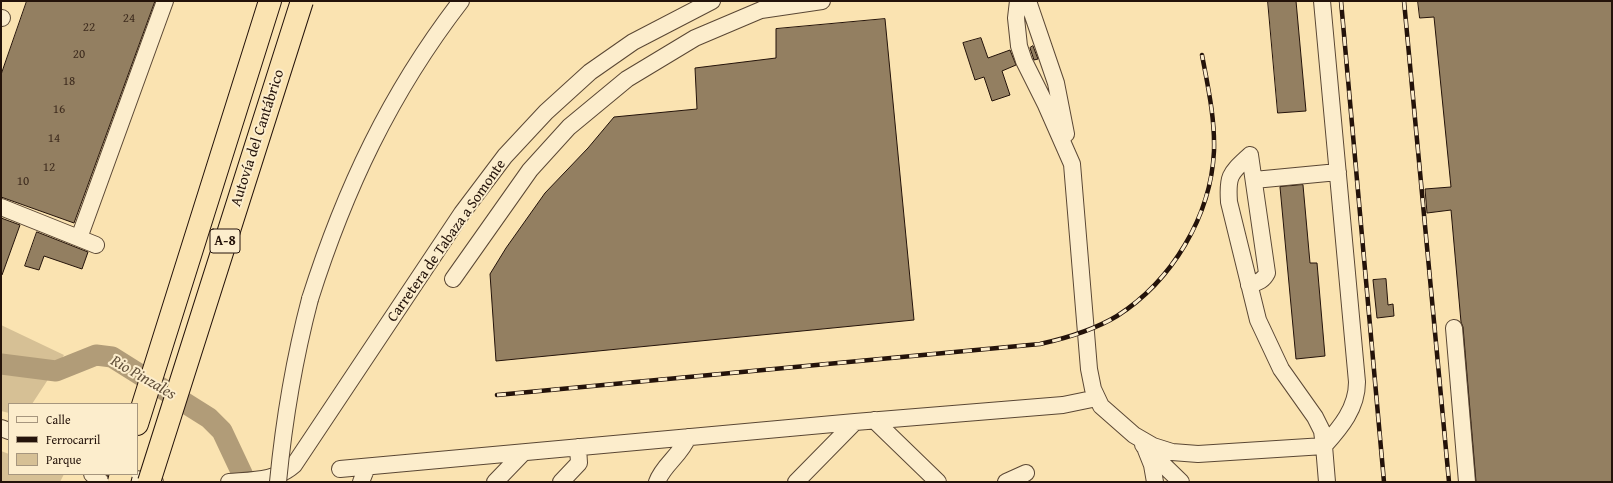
<!DOCTYPE html>
<meta charset="utf-8">
<style>
body{margin:0}
#map{position:relative;width:1613px;height:483px;overflow:hidden;background:#fae3b1;font-family:"Gentium Book Plus",serif}
canvas{display:block}
.frame{position:absolute;inset:0;border:2px solid #24130a;pointer-events:none}
.legend{position:absolute;left:8px;top:403px;width:130px;height:72px;box-sizing:border-box;background:#fcedcc;border:1px solid #a6967e;margin:0;padding:5px 7px;list-style:none;font-size:12px;color:#24130a}
.legend li{display:flex;align-items:center;gap:8px;height:20px}
.legend b{width:20px;border:1px solid #a6967e}
</style>
<div id="map">
<canvas width="1613" height="483"></canvas>
<div class="frame"></div>
<ul class="legend">
<li><b style="height:5px;background:#fcedcc"></b>Calle</li>
<li><b style="height:5px;background:#24130a"></b>Ferrocarril</li>
<li><b style="height:11px;background:#d6c095"></b>Parque</li>
</ul>
</div>
<script>
const context = document.querySelector('canvas').getContext('2d');
context.lineJoin = 'round';
function fill(path, color) { context.fillStyle = color; context.fill(path, 'evenodd'); }
function strokePath(path, color, width, dash) { context.strokeStyle = color; context.lineWidth = width; context.lineCap = dash ? 'butt' : 'round'; context.setLineDash(dash || []); context.stroke(path); }
function label(font, color, halo, rows, align = 'center') {
  context.font = font + ' "Gentium Book Plus",serif'; context.lineWidth = 4; context.setLineDash([]); context.textBaseline = 'middle'; context.strokeStyle = halo; context.fillStyle = color; for (const [text, x, y, turn = 0] of rows) {
    context.save(); context.translate(x, y); context.rotate((+turn || 0) * Math.PI / 180); context.textAlign = isNaN(turn) ? turn : align; if (halo) context.strokeText(text, 0, 0); context.fillText(text, 0, 0); context.restore();
  }
}
const green = new Path2D(`
 M1 325 64 355 32 404H9V413L1 411Z
 M1 451 9 454V474H64L60 482H1Z`);
const river = new Path2D(`
 M1 364 56 371 96 355 112 357 209 418 222 431 246 482`);
const building = new Path2D(`
 M27 1H155L74 223 1 197V75Z
 M1268 1H1296L1306 111 1278 113Z
 M1418 1H1612V482H1476L1463 327 1461 322 1451 210 1427 213 1425 189 1451 187 1434 17 1420 18Z
 M885 19 914 320 496 361 490 274 506 248 545 193 588 148 614 117 697 109 695 68 776 58V29Z
 M981 38 988 58 1010 50 1016 65 1002 71 1010 95 992 101 984 77 975 80 963 43Z
 M1033 46 1038 59 1034 60 1030 48Z
 M1303 185 1310 263H1317L1325 356 1296 359 1280 187Z
 M1 218 20 225 2 275H1Z
 M37 232 88 252 82 269 44 256 39 270 25 266Z
 M1386 279 1388 305 1393 304 1394 316 1377 318 1373 280Z`);
const minor = new Path2D(`
 M1018 1 1016 18 1019 46 1024 61 1046 105 1072 164 1089 369 1093 389 1101 406 1134 435 1153 446 1172 452 1198 454 1324 446 1327 482
 M1028 1 1056 83 1066 134
 M1322 1 1357 382C1357 408 1341 427 1324 446
 M1 18H2
 M1250 155C1231 173 1227 174 1229 202L1258 320 1281 369 1315 417 1322 431 1324 446
 M1254 180 1338 172
 M1 207 96 245
 M79 238 165 1
 M453 279 530 170 569 127 627 79 695 38 761 10 822 1
 M1249 285C1258 282 1263 281 1267 273L1250 155
 M310 299C345 189 390 93 461 1
 M1454 328 1467 482
 M874 420 938 482
 M1 428 9 431
 M1143 445 1181 482
 M1146 450 1152 465 1155 482
 M340 469 855 422 1063 405 1097 398
 M92 474 101 482
 M116 476 155 482
 M229 482C252 480 276 481 294 465L462 213 505 156 546 112 590 72 633 42 712 1
 M361 482 367 467
 M495 482 523 453
 M561 482 579 463 578 447
 M657 482C663 465 681 455 688 437
 M796 482 855 422
 M1006 482 1026 473`);
const highway = new Path2D(`
 M137 424 270 1`);
const rail = new Path2D(`
 M1341 1 1384 482
 M1404 1 1449 482
 M497 395 1040 344C1067 338 1094 330 1117 316 1172 281 1211 216 1214 151 1215 118 1208 87 1202 55`);
const minorBridge = new Path2D(`
 M278 482C284 420 294 360 310 299`);
const highwayBridge = new Path2D(`
 M119 482 121 474
 M149 482 302 1`);
const numberNames = [
 ["24",129,19],
 ["22",89,28],
 ["20",79,55],
 ["18",69,82],
 ["16",59,110],
 ["14",54,139],
 ["12",49,168],
 ["10",23,182]
];
const shields = [
 [225,241,30]
];
const shieldNames = [
 ["A-8",225,241]
];
const streetNames = [
 ["Autovía del Cantábrico",258,138,-72],
 ["Carretera de Tabaza a Somonte",447,241,-55]
];
const waterNames = [
 ["Rio Pinzales",143,378,30]
];
fill(green, '#d6c095');
strokePath(river, '#b19c78', 21);
fill(building, '#937f61');
strokePath(building, '#24130a', 1);
strokePath(minor, '#5a4734', 18);
strokePath(highway, '#24130a', 24);
strokePath(minor, '#fcedcc', 16);
strokePath(highway, '#fae3b1', 22);
strokePath(rail, '#24130a', 4.5);
strokePath(rail, '#fcedcc', 3, [9]);
strokePath(minorBridge, '#5a4734', 18, []);
strokePath(highwayBridge, '#24130a', 24, []);
strokePath(minorBridge, '#fcedcc', 16);
strokePath(highwayBridge, '#fae3b1', 22);
label('13px', '#402e20', null, numberNames);
for (const [x, y, w] of shields) { const box = new Path2D(); box.roundRect(x - w / 2, y - 12, w, 24, 3); context.fillStyle = '#fcedcc'; context.fill(box); strokePath(box, '#24130a', 1); }
label('bold 14px', '#24130a', null, shieldNames);
label('15px', '#24130a', '#fcedcc', streetNames);
label('italic 16px', '#63513b', '#fcedcc', waterNames);
</script>
